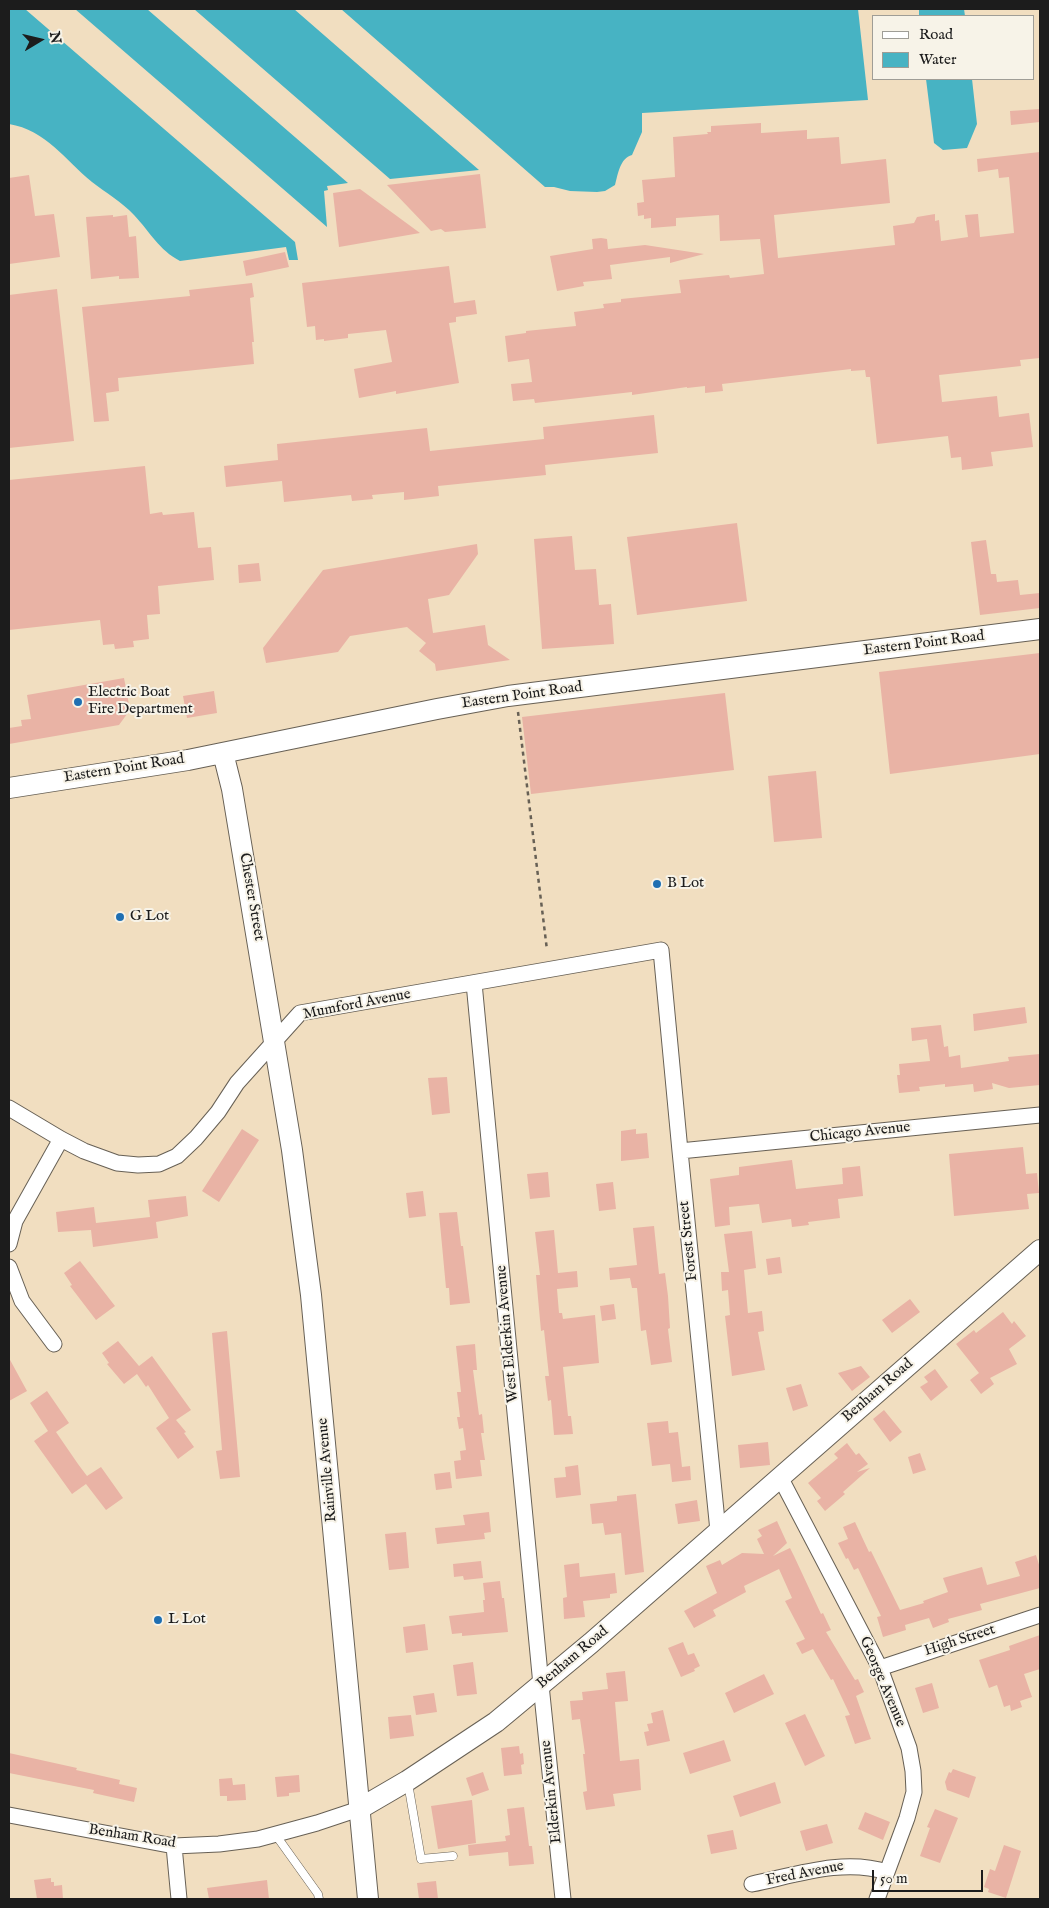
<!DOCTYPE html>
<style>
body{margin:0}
#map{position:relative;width:1049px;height:1908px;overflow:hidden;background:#f1dec0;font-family:"IM FELL English",serif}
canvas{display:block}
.frame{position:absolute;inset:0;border:10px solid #1c1c1c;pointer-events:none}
.legend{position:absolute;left:872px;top:15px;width:162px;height:65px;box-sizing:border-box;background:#f7f3e8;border:1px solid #9f9d96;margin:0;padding:6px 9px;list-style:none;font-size:15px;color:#1c1c1c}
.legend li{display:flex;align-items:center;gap:10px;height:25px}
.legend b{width:25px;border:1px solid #9f9d96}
.north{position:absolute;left:15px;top:15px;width:50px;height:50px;-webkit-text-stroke:4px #f7f3e8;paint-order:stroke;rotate:81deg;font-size:14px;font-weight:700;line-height:20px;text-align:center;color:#1c1c1c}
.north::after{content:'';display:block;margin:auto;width:18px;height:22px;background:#1c1c1c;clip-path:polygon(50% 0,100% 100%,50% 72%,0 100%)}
.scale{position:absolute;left:872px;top:1870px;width:111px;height:22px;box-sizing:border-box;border:2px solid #1c1c1c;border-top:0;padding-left:6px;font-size:15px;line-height:18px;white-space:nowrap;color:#1c1c1c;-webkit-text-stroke:4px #f7f3e8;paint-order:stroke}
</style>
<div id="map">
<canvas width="1049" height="1908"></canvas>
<div class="frame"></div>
<ul class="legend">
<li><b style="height:6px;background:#fff"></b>Road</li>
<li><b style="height:14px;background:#47b3c3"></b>Water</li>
</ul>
<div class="north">N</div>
<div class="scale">50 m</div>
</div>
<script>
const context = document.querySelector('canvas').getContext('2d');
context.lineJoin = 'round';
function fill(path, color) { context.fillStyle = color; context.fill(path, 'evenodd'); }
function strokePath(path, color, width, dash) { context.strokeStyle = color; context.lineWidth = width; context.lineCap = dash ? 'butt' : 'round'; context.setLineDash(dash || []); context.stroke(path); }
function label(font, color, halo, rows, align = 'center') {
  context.font = font + ' "IM FELL English",serif'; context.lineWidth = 4; context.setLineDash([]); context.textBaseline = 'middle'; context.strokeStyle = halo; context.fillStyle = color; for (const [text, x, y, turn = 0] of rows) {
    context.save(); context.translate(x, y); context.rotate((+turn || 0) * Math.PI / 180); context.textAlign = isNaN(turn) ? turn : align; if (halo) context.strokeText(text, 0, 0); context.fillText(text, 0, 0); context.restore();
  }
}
const water = new Path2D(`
 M9 9H25L295 242 298 260H289L286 247 180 261C159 250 150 232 134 215 122 202 106 193 92 182 65 160 46 130 9 124Z
 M75 9H147L348 183 327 186 328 190 324 191 327 227Z
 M194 9H294L479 170 390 179Z
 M341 9H858L868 100 642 113V132L632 155C620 158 618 174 615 185L605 191 597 192 570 191 554 187H545Z
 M919 9H964L965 16H919Z
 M926 79H972L977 124 967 148 943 150 934 143Z`);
const building = new Path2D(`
 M1040 109V122L1011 125 1010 111Z
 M761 123V133L807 130V139L839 137 841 164 886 159 890 203 774 215 778 258 895 245 893 226 914 223 917 217 935 214V221L939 220 941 241 968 237 965 215 978 214 980 237 1014 233 1009 177 999 178 998 169 978 172 977 159 1040 152V358L1020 360 1021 366 939 375 942 402 997 396 999 417 1029 413 1033 447 991 452 993 466 962 470 961 457 951 458 948 436 877 444 870 377H866L865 370 851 371V369L722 384 723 391 705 393V386L687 388V387L632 395V392L535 403 534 399 513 401 511 384 532 382 529 359 508 362 505 336 526 333V331L576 326 574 312 604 308 603 304 621 302V299L681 293 679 280 729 275 730 278 764 274 760 239 720 241 719 215 676 218V226L651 228V218L644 219V215L638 216 637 203 644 202 642 180 675 177 673 137 708 134 707 132H711V126Z
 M480 174 486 228 445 232 441 229 431 231 387 185Z
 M29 175 35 216 54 214 60 257 9 264V178Z
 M360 189 420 233 339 247 333 193Z
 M113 215V217L127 215 129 237 136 236 139 278 119 279V276L91 279 86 217Z
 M601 238 607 239 608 249 645 245 704 254 670 263V257L610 265 612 279 583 282 584 286 557 291 550 256 593 249 592 239Z
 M285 252 289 267 246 276 243 261Z
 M449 266 454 303 475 300 477 314 456 317V322L449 323 459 383 396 394V391L359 398 354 369 392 362 386 330 348 334V338L324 341V339L316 340 315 326 307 327 302 283Z
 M252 283 254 297 250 298 254 342H252L254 364 118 378 119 391 106 393 109 421 94 422 82 307 190 296 189 290Z
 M57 289 74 441 9 448V295Z
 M654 415 658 453 545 465 546 475 438 486 439 496 404 500V492L372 495 373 499 352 501 351 495 284 502 282 481 226 487 224 466 278 460 277 444 427 428 430 451 544 439 543 427Z
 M145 466 150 514 162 512 163 515 194 512 198 548 211 547 214 580 158 586 160 614 147 615 149 639 133 641 134 647 115 649 114 644 103 645 100 620 9 630V480Z
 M737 523 747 601 637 615 627 537Z
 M572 536 575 570 596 569 599 605 611 604 614 644 542 649 534 539Z
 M986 540 991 574H996L997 582 1018 580 1020 595 1040 593V608L980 615 971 542Z
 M477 544 478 554 449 595 428 599 433 633 485 625 488 645 510 660 436 671 435 664 419 651 426 643 407 627 350 636 338 652 266 663 263 648 323 570Z
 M259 563 261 581 239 583 238 565Z
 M1040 653V754L890 774 879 672Z
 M124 678 130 710 119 725 9 744V728L22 726 21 720 31 719 27 695Z
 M214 691 217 713 187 718 183 696Z
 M725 693 734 770 531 794 522 717Z
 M816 771 822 838 774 842 768 776Z
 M1025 1007 1027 1023 974 1031 973 1014Z
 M941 1025 944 1047 948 1046 949 1057 960 1055 961 1068 1009 1061 1008 1057 1040 1054V1085L1009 1088 992 1083 993 1089 974 1092 973 1084 945 1087V1084L919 1087 920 1091 899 1093 897 1075H900L899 1064 930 1061 927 1039 912 1041 911 1028Z
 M447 1077 450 1113 432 1115 428 1078Z
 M242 1129 259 1140 219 1202 202 1191Z
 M636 1129V1134L647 1133 649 1158 621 1161V1131Z
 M1023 1147 1026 1174 1037 1173 1039 1193 1027 1194 1029 1209 954 1216 949 1154Z
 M792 1160 796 1189 843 1184 842 1168 860 1166 863 1196 838 1199 840 1218 808 1222 809 1225 792 1227 791 1219 762 1223 759 1204 729 1207 730 1225 715 1227 710 1179 739 1175V1167Z
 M548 1172 550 1197 530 1199 527 1174Z
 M613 1182 616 1209 599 1211 596 1184Z
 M423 1191 426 1216 409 1218 406 1193Z
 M186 1196 188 1216 156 1222 158 1238 93 1247 91 1230 58 1232 56 1212 94 1207 96 1223 150 1217 148 1200Z
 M457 1212 461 1246H463L470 1303 450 1305 449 1288H446L439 1213Z
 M654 1226 659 1274 665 1273 668 1296 670 1328 668 1329 672 1362 651 1365 646 1330 641 1331 637 1288H632L630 1278 610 1280 609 1268 637 1265 633 1228Z
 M554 1230 558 1273 577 1271 578 1287 557 1289 559 1313H562L563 1319 595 1315 599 1363 563 1367 568 1416H571L573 1434 554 1435 551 1400 548 1401 545 1376H549L544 1330 541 1331 538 1298 536 1275H540L535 1232Z
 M752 1231 756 1268 744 1270 748 1313 762 1311 764 1331 758 1332 765 1370 732 1376 725 1316 730 1315 728 1290 722 1291 721 1272H729L724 1234Z
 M780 1257 782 1273 768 1275 766 1259Z
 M80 1261 115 1306 96 1320 70 1286 72 1285 64 1273Z
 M910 1299 920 1312 892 1333 882 1320Z
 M614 1304 616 1319 602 1321 600 1306Z
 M1003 1312 1012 1324 1014 1321 1026 1336 1009 1349 1017 1364 990 1378 994 1384 981 1394 970 1380 979 1373 956 1344 974 1330 976 1333Z
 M227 1331 240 1477 220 1479 216 1451 222 1450 212 1333Z
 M118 1341 139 1366 152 1356 191 1410 176 1420 186 1432 184 1433 194 1447 178 1459 156 1428 169 1418 148 1385 146 1387 137 1374 124 1384 107 1364 109 1363 102 1353Z
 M475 1344 477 1370H473L479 1415 482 1414 484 1433H481L485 1460H480L482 1476 456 1479 454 1461 461 1460 460 1451 466 1450 463 1428 459 1429 457 1417H460L457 1392H461L456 1346Z
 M9 1358 27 1391 9 1401Z
 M861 1366 870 1377 852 1391 838 1373Z
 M935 1369 948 1387 931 1401 920 1387 928 1382 924 1377Z
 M801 1384 808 1406 793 1411 786 1388Z
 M47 1391 69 1423 56 1432 78 1464 87 1476 101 1467 123 1498 106 1510 86 1484 72 1494 34 1441 48 1431 30 1403Z
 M884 1410 902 1432 890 1442 873 1419Z
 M668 1421 669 1433 678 1432 682 1467 690 1466 691 1480 672 1482 670 1464 652 1466 647 1423Z
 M768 1442 770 1465 740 1468 738 1445Z
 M847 1443 856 1455 859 1453 868 1464 857 1472 870 1468 843 1492 845 1494 825 1511 817 1501 821 1498 808 1483 838 1458 834 1454Z
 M920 1453 926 1470 913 1474 908 1457Z
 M578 1465 581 1495 556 1498 554 1478 566 1477 565 1467Z
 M450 1472 452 1488 436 1490 434 1474Z
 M636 1494 644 1572 625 1575 621 1533 605 1535 603 1523 592 1524 590 1504 617 1501V1496Z
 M697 1500 700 1521 678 1524 675 1504Z
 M489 1512 491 1532 484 1533 485 1539 437 1544 435 1528 465 1525 463 1515Z
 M777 1521 787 1543 773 1556 790 1548 794 1556 821 1614 823 1613 831 1630 826 1632 855 1680 858 1679 864 1692 856 1696 871 1739 855 1744 845 1716 850 1715 833 1679 831 1680 813 1649 802 1654 796 1643 805 1639 785 1601 792 1598 779 1569 744 1586 746 1592 713 1610 716 1616 694 1628 684 1611 717 1593 706 1566 720 1560 722 1565 742 1553 764 1554 757 1539 762 1536 758 1530Z
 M855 1522 869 1552 871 1551 900 1610 924 1603 923 1601 948 1592 943 1578 982 1567 987 1585 1020 1576 1015 1562 1036 1555 1040 1568V1588L980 1604 982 1610 948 1619 949 1622 933 1628 929 1618 905 1625 906 1630 883 1637 877 1617 881 1616 858 1568 854 1570 848 1558 846 1559 838 1543 848 1539 843 1527Z
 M406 1532 409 1568 389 1570 385 1534Z
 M481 1561 483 1578 464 1580 463 1576 454 1577 453 1564Z
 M579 1563 580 1577 615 1573 617 1593 610 1594V1598L583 1601 585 1617 564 1619 563 1598 567 1597 564 1565Z
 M500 1581 502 1598H504L508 1632 462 1636V1633L452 1634 449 1616 484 1612 483 1600H485L483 1583Z
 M425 1624 428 1650 406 1653 403 1627Z
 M1040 1635V1669L1024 1674 1032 1697 1020 1701 1022 1707 1011 1711 1010 1705 1004 1707 997 1685 989 1688 979 1660 1010 1650 1009 1646Z
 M683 1642 688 1655 694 1653 700 1666 694 1669 695 1671 681 1677 668 1648Z
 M473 1662 477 1694 457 1696 453 1665Z
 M625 1671 628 1701 615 1702 620 1761 639 1759 641 1790 613 1794 615 1806 586 1810 583 1792 587 1791 583 1754H585L580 1719 572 1720 570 1701 583 1700 582 1692 608 1689 606 1673Z
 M764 1674 774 1694 734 1713 725 1693Z
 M932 1683 939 1708 923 1713 915 1688Z
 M434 1693 437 1712 416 1715 413 1696Z
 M663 1710 670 1741 647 1746 644 1732 649 1731 647 1724 653 1723 651 1713Z
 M805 1714 825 1756 805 1766 785 1723Z
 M411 1715 414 1736 390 1739 388 1717Z
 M724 1740 731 1761 690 1774 683 1753Z
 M519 1746 520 1754 523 1753 524 1764 521 1765 522 1774 504 1776 501 1748Z
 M9 1753 77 1768 76 1770 120 1780 119 1784 137 1788 134 1802 93 1793 94 1790 9 1773Z
 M953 1769 976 1777 969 1798 947 1790 945 1782 949 1772 951 1773Z
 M483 1772 489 1790 472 1796 466 1778Z
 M299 1775 300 1792 289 1793V1796L277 1797 275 1777Z
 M232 1778 233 1785 245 1784 246 1800 227 1801V1796H220L219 1779Z
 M775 1782 781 1803 740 1817 733 1796Z
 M472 1800 476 1843 438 1849 431 1806Z
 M524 1807 529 1846H532L534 1864 509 1866 508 1852 469 1856 468 1845 506 1841 505 1836 510 1835 507 1809Z
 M935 1809 958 1818 940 1863 920 1856 930 1828 927 1827Z
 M865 1812 890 1822 883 1840 858 1829Z
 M827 1824 833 1843 806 1851 800 1831Z
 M733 1830 737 1849 711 1854 707 1835Z
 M1004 1845 1021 1851 1006 1898 988 1892 989 1889 984 1887 990 1869 995 1871Z
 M51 1878V1882H54V1886L62 1885 63 1899H37L34 1880Z
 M267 1880 269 1899H209L207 1888Z
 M436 1881 438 1899H419L417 1883Z`);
const path = new Path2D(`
 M518 712 547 950`);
const lane = new Path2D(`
 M408 1783 421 1859 453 1856
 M275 1834 318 1894 319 1899`);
const street = new Path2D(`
 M474 983 541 1685 563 1899
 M9 1108 61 1139 84 1151 117 1163 138 1165 159 1164 177 1156 196 1138 218 1112 237 1083 300 1013 661 950 680 1151 718 1531
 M680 1151 1040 1115
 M9 1244 15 1221 61 1139
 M9 1267 22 1301 54 1344
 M780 1477 880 1668 909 1748 913 1771 914 1792 907 1818 877 1899
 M880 1668 1040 1615
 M9 1815 174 1846 219 1844 258 1839 317 1823 359 1809
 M174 1846 179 1899
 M752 1884C796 1875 843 1858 887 1872`);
const secondary = new Path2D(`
 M223 753 232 789 292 1150 311 1295 368 1899
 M9 788 188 760 437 709 508 696 1040 629
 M359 1809 407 1781 496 1722 591 1643 1040 1250`);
const markers = [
 [78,702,5,"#1f6fb2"],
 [657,884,5,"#1f6fb2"],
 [120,917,5,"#1f6fb2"],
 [158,1620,5,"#1f6fb2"]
];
const streetNames = [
 ["Eastern Point Road",924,644,-7],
 ["Eastern Point Road",522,696,-8],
 ["Eastern Point Road",124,769,-9],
 ["Chester Street",251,897,80],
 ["Mumford Avenue",357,1005,-11],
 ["Chicago Avenue",860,1133,-6],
 ["Forest Street",689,1241,-96],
 ["West Elderkin Avenue",508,1334,-95],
 ["Benham Road",878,1391,-41],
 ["Rainville Avenue",328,1470,-95],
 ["High Street",960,1641,-18],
 ["Benham Road",573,1658,-40],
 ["George Avenue",882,1682,67],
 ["Elderkin Avenue",552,1792,-96],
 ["Benham Road",132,1837,9],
 ["Fred Avenue",805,1874,-11]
];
const poiNames = [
 ["Electric Boat",88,693],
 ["Fire Department",88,710],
 ["B Lot",667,884],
 ["G Lot",130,917],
 ["L Lot",168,1620]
];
fill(water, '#47b3c3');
fill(building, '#e9b3a5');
strokePath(lane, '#676055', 9);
strokePath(street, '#676055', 17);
strokePath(secondary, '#676055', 22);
strokePath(path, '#676055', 2.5, [4, 4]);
strokePath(lane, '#fff', 8);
strokePath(street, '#fff', 15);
strokePath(secondary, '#fff', 20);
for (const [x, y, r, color] of markers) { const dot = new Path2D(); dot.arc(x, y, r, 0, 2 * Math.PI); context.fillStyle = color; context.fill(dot); strokePath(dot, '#f7f3e8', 2); }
label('15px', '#1c1c1c', '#f7f3e8', streetNames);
label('15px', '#1c1c1c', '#f7f3e8', poiNames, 'left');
</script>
